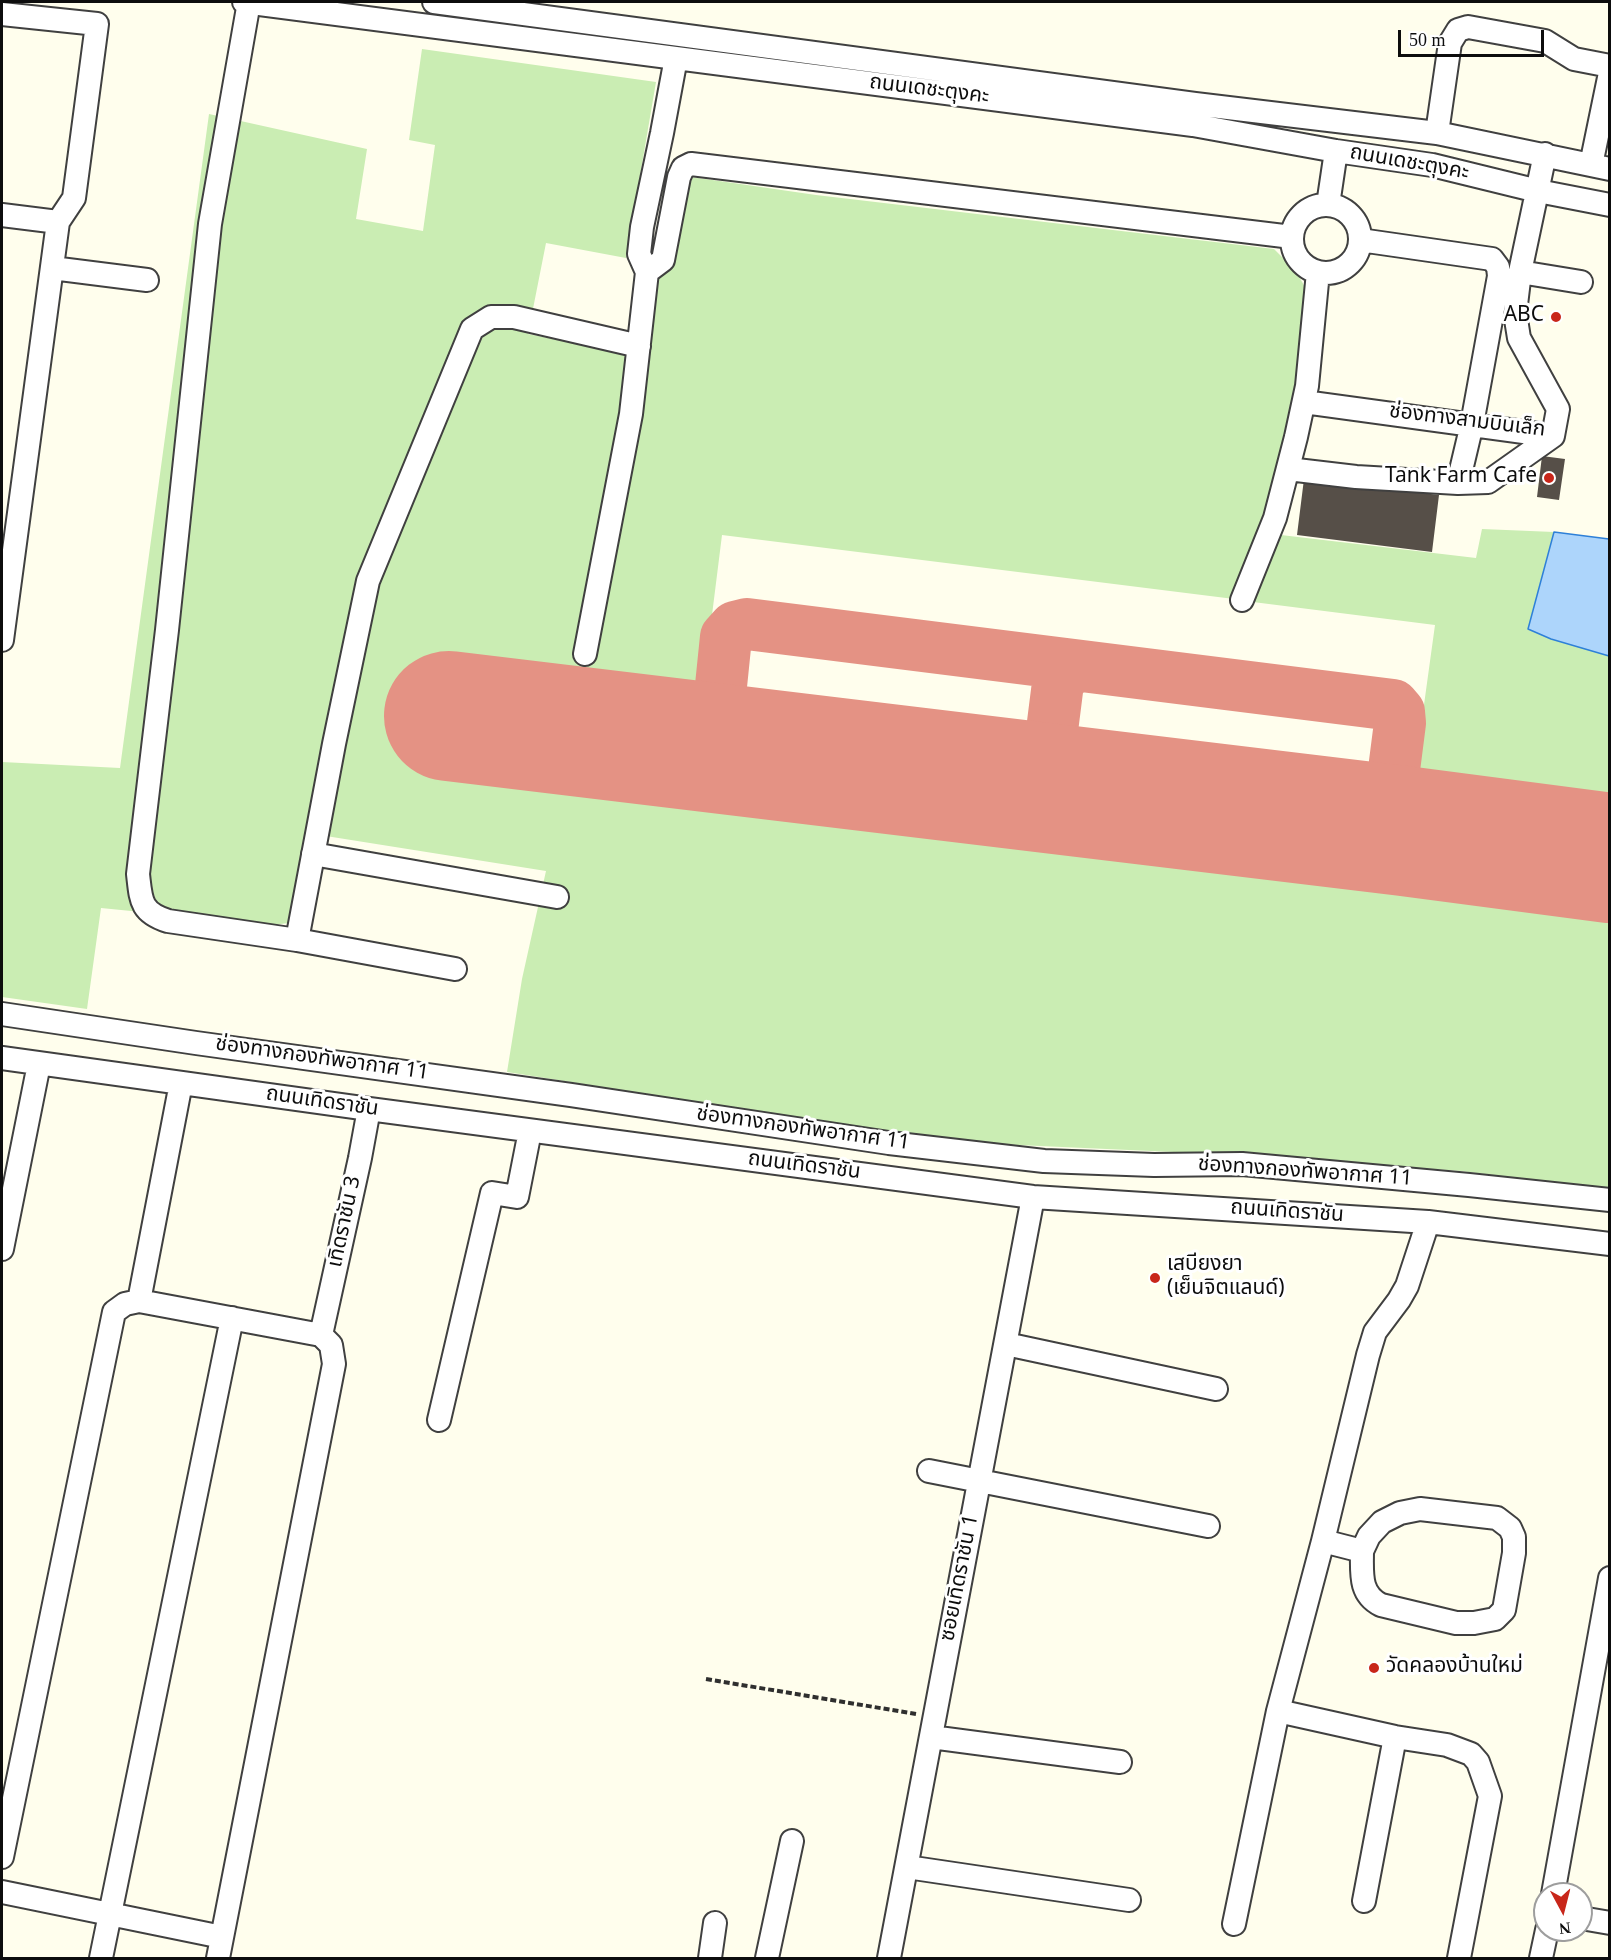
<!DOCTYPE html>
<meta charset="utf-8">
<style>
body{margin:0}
#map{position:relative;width:1611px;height:1960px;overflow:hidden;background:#fffeed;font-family:Georgia,serif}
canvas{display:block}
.frame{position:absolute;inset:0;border:3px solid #0d0d0d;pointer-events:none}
.north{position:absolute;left:1533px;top:1882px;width:60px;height:60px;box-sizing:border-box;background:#fff;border:2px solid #9e9e9e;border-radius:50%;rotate:173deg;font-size:16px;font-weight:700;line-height:24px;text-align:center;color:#0d0d0d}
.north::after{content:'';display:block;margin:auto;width:21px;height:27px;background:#c8261a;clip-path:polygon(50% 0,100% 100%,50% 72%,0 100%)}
.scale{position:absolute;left:1398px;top:30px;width:146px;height:27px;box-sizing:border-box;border:3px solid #0d0d0d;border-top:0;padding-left:8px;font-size:18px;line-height:21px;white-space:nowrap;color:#0d0d0d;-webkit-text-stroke:4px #fff;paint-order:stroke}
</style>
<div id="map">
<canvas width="1611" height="1960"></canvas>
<div class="frame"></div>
<div class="north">N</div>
<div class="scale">50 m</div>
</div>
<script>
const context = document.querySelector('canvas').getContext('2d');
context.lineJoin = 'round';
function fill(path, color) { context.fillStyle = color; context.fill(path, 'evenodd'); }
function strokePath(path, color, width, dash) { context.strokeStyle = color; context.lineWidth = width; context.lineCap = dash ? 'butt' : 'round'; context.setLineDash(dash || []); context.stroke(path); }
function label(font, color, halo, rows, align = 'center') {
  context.font = font + ' Georgia,"Noto Sans Thai",serif'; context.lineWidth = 6; context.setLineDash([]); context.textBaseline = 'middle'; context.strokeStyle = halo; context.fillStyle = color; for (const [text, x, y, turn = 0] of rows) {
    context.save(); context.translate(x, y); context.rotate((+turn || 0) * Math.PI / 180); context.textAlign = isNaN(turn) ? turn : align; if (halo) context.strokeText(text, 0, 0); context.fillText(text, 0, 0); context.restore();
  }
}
const green = new Path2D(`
 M422 49 656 82 626 258 546 243 528 334 649 358 664 173 816 195 1274 249 1296 271 1307 291 1301 370 1278 481 1234 599 722 535 700 711 443 680 434 750 1609 894V1190L1461 1171 1218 1154 951 1142 507 1072 522 979 546 871 307 833 289 923 272 925 101 908 87 1009 2 997V762L120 768 209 114 367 149 356 219 423 231 435 145 409 140Z
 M1482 529 1554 532 1528 629 1551 639 1609 656V823L1411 799 1435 625 1253 602 1281 535 1476 558Z`);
const water = new Path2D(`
 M1554 532 1609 539V656L1551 639 1528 629Z`);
const taxiway = new Path2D(`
 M694 745 715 731 717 725 726 637 735 627 747 624 1393 705 1399 712 1400 723 1390 801 1392 815 1404 831
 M1032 786 1047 770 1058 683 1072 665`);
const runway = new Path2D(`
 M449 716 1404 831 1610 858`);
const building = new Path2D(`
 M1542 456 1565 459 1559 500 1537 497Z
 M1304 479 1439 495 1432 552 1297 535Z`);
const path = new Path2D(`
 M706 1679 916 1714`);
const minor = new Path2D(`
 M244 2 1193 125 1336 151 1432 165 1538 191 1610 205
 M249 2 210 224 167 630 138 874C141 900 140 912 168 921L297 940 334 744 368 581 472 329 491 317H514L639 346
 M434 2 1195 104 1437 133 1610 169
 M2 14 97 24 74 198 58 222 2 640
 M1437 133 1450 43 1458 30 1468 27 1545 41 1574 59 1610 66
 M1591 165 1610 73
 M1328 205 1336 151
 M1292 239a34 34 0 1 1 68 0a34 34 0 1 1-68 0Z
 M2 215 58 222
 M1360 240 1492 259 1498 267 1499 276 1472 424 1458 483
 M52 268 147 280
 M647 272 639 254 642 227 662 133 676 58
 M1520 272 1581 282
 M1304 402 1553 436 1558 409 1519 338 1515 313 1520 272 1545 154
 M1288 469 1356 477 1458 483 1488 482 1553 436
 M1242 600 1275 518 1296 437 1307 386 1318 272
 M585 654 631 414 647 272 663 260 679 177 683 168 691 164 1292 237
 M313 854 557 897
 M297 940 455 969
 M2 1014 196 1043 571 1095 889 1143 1044 1161 1154 1165 1242 1164 1469 1185 1610 1200
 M2 1058 369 1109 1033 1197 1428 1222 1610 1244
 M2 1249 39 1064
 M139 1301 181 1083
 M321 1335 360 1158 369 1109
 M1006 1344 1216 1389
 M439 1420 492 1193 517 1197 530 1131
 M929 1471 1208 1526
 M1323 1541 1362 1551C1362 1573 1359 1594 1381 1605L1456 1623H1474L1495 1619 1504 1610 1514 1553V1537L1510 1528 1497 1518 1420 1509 1400 1513 1382 1522 1369 1536 1362 1551
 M1278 1711 1395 1737 1447 1745 1471 1754 1478 1762 1490 1796 1459 1958
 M931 1737 1120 1762
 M2 1857 114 1312 125 1304 139 1301 321 1335 331 1345 334 1364 218 1958
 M907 1867 1129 1900
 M2 1892 222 1937
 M1553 1894 1610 1578
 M1364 1901 1395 1737
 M1581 1918 1610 1923
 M1234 1924 1278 1711 1323 1541 1368 1355 1375 1332 1399 1300 1407 1286 1428 1222
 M101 1958 232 1318
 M710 1958 715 1923
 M767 1958 792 1841
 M889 1958 1033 1197
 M1541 1958 1547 1930`);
const markers = [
 [1556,317,6,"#c8261a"],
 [1549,478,6,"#c8261a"],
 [1155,1278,6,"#c8261a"],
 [1374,1668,6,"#c8261a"]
];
const streetNames = [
 ["ถนนเดชะตุงคะ",929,91,7],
 ["ถนนเดชะตุงคะ",1409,164,10],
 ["ช่องทางสามบินเล็ก",1467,422,7],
 ["ช่องทางกองทัพอากาศ 11",322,1060,8],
 ["ถนนเทิดราชัน",322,1103,8],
 ["ช่องทางกองทัพอากาศ 11",803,1130,8],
 ["ถนนเทิดราชัน",804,1167,7],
 ["ช่องทางกองทัพอากาศ 11",1305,1173,4],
 ["ถนนเทิดราชัน",1287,1213,4],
 ["เทิดราชัน 3",346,1222,-78],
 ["ซอยเทิดราชัน 1",961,1578,-79]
];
const poiNames = [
 ["ABC",1544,317],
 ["Tank Farm Cafe",1537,478],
 ["เสบียงยา",1167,1266,"left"],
 ["(เย็นจิตแลนด์)",1167,1290,"left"],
 ["วัดคลองบ้านใหม่",1386,1668,"left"]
];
fill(green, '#caedb3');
fill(water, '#add5fb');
strokePath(water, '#2e80d8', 1.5);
strokePath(taxiway, '#e49284', 52);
strokePath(runway, '#e49284', 130);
fill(building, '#564f48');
strokePath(minor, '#404040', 26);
strokePath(path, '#2f2f2f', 4, [6, 3]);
strokePath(minor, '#fff', 22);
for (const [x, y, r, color] of markers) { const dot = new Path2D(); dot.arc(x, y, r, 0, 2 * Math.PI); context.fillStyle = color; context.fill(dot); strokePath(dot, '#fff', 2); }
label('21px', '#0d0d0d', '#fff', streetNames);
label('21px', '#0d0d0d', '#fff', poiNames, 'right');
</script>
